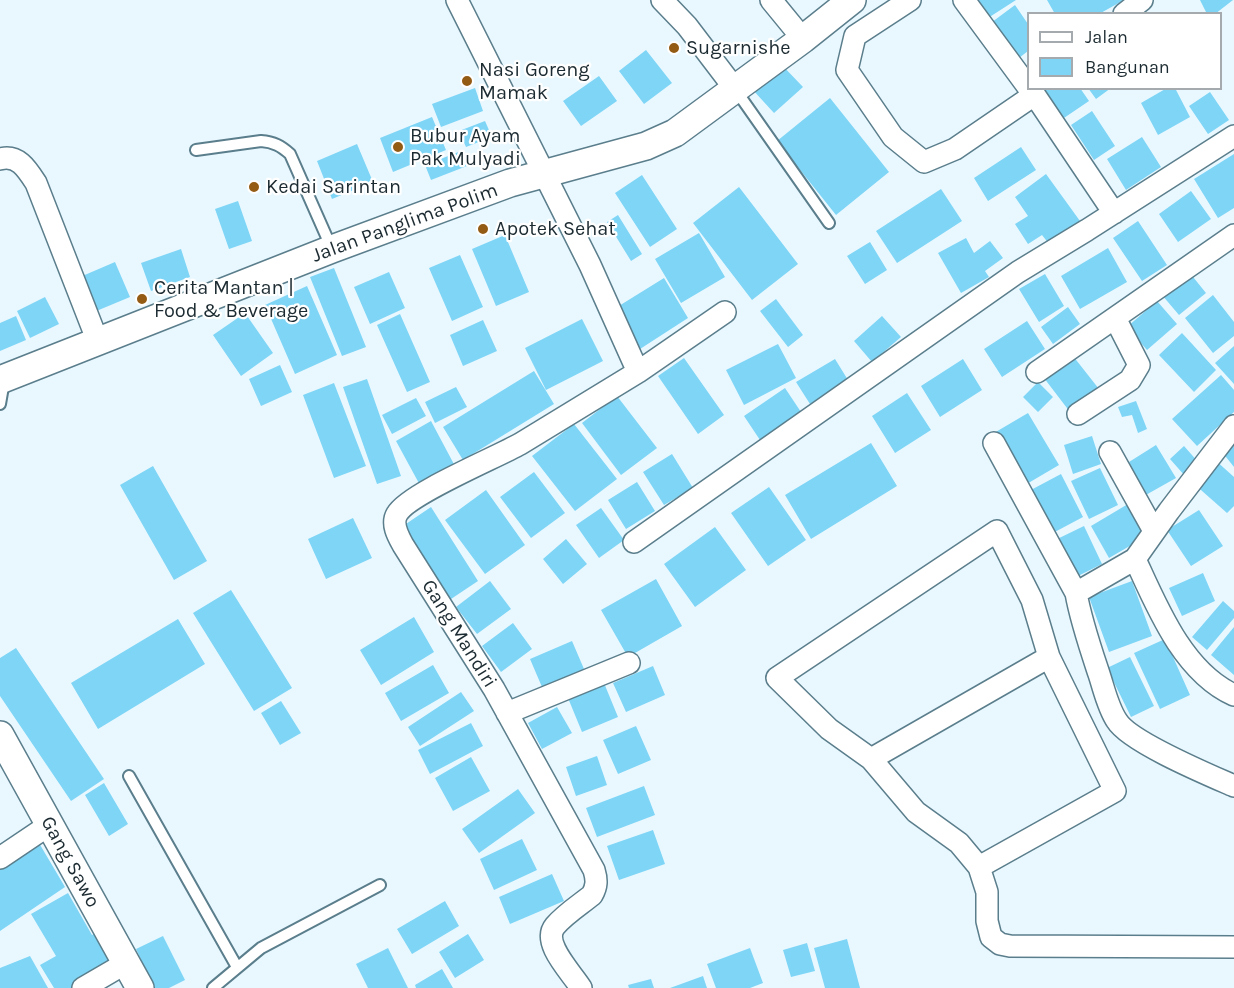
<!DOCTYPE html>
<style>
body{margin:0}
#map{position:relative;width:1234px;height:988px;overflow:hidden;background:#e9f8ff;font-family:Karla,sans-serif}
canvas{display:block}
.legend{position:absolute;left:1027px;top:12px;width:195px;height:78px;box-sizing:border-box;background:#fff;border:2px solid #a4aaad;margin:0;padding:8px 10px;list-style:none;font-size:18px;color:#1c2b31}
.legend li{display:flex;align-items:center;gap:12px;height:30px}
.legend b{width:30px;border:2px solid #a4aaad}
</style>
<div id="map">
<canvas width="1234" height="988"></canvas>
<ul class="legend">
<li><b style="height:8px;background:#fff"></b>Jalan</li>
<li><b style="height:16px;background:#7ed5f6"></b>Bangunan</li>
</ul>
</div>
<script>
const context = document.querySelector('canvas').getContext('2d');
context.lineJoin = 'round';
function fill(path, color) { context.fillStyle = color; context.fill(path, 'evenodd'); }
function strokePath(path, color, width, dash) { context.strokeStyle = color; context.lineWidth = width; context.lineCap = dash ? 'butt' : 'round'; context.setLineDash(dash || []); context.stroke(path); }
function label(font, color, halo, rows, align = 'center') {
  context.font = font + ' Karla,sans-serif'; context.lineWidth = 4.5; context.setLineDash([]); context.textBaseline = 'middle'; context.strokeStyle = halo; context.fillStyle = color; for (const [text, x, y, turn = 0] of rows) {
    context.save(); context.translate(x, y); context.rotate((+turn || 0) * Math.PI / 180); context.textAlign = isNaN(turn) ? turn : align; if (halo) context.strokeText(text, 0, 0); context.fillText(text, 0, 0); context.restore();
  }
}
const building = new Path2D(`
 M976 0H1016L988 18Z
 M1047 0H1124L1099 14H1055Z
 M1200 0H1233L1215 14H1207Z
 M1015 5 1028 24V51L1015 61 988 25Z
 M646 50 672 83 644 104 619 71Z
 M780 63 803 87 774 113 752 89Z
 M599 76 617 101 581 126 563 101Z
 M475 88 483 111 441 127 432 104Z
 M1041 88H1080L1089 101 1061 120Z
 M1088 88H1111L1096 99Z
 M1167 88H1175L1190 117 1158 135 1141 103Z
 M1210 92 1229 120 1208 134 1189 106Z
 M830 98 889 172 836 215 777 141Z
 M1092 111 1115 146 1094 160 1071 125Z
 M432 117 446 150 393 172 380 138Z
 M485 121 492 137 466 147 459 131Z
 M1142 137 1161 167 1126 190 1107 159Z
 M357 144 373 182 332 199 317 161Z
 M1021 147 1036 170 988 201 974 178Z
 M461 151 467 166 431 180 425 165Z
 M1234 154V208L1218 218 1194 179Z
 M1046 174 1080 221 1049 244 1042 235 1028 244 1015 224 1028 216 1015 197Z
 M642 175 677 229 650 247 615 193Z
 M739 187 798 264 752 300 693 223Z
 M941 189 962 221 897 263 876 231Z
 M1191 191 1211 219 1178 242 1159 214Z
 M238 201 252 241 229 249 215 209Z
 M618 215 642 254 631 261 607 222Z
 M1138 221 1167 265 1142 281 1113 238Z
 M699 233 725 277 681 303 655 259Z
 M505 235 529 292 496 306 472 249Z
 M966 238 974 253 990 241 1003 258 985 271 989 277 961 293 938 253Z
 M870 242 887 270 865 284 847 256Z
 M1108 248 1127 282 1080 309 1061 276Z
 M181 249 190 277 151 291 141 263Z
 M460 255 483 307 452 321 429 268Z
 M115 262 130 297 94 312 80 277Z
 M334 268 366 347 342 356 310 277Z
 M389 272 405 308 370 324 354 287Z
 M1189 272 1206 293 1179 315 1162 295Z
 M1045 274 1064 306 1039 322 1019 289Z
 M664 278 688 318 640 349 614 309Z
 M307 286 337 355 295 374 265 305Z
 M1213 295 1234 322V336L1213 353 1185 318Z
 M45 297 59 324 30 338 17 311Z
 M776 299 803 335 788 347 760 311Z
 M1157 301 1177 324 1147 350 1127 327Z
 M1068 307 1080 324 1053 344 1041 327Z
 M245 313 273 353 241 376 213 335Z
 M400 314 430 382 407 392 377 325Z
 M16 316 26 340 0 351V323Z
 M882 316 901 337 872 362 854 341Z
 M582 319 603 361 546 390 525 348Z
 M483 320 497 351 463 366 450 335Z
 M1027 321 1045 349 1002 377 984 349Z
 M1182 333 1216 370 1194 392 1159 355Z
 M778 344 796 378 744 405 726 370Z
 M1234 346V384L1215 363Z
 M1073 356 1099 389 1070 412 1044 378Z
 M684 358 724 415 698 434 658 376Z
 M835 359 848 380 810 404 796 382Z
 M963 359 982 390 940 417 921 386Z
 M280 365 292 392 261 406 249 379Z
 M534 371 554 404 463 460 443 427Z
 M1221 375 1234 390V412L1197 446 1172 419Z
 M367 379 401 476 377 484 343 387Z
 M1038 382 1053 397 1038 412 1023 397Z
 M334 383 366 466 334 478 303 395Z
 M456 387 467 407 435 423 425 402Z
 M785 388 801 412 760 440 744 416Z
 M907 393 931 430 895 453 872 416Z
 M617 396 657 448 621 475 582 423Z
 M416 398 426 416 392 434 382 415Z
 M1136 401 1147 429 1138 433 1132 415 1122 417 1118 407Z
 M1028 413 1059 465 1025 485 994 433Z
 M431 421 456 468 421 487 396 441Z
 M574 424 617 479 575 511 532 456Z
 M1092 436 1101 464 1073 474 1064 445Z
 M1234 442V467L1222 452Z
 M871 443 897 486 811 539 785 495Z
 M1156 445 1176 478 1144 496 1129 462Z
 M1184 446 1199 463 1185 476 1170 459Z
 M672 454 693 488 664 505 643 472Z
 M1214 459 1234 477V506L1227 513 1193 483Z
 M153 466 207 561 174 580 120 485Z
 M1100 468 1118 505 1089 519 1071 481Z
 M534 472 565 513 531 538 500 497Z
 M1061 474 1083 517 1051 534 1029 491Z
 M637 482 655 511 626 529 608 500Z
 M769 487 806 540 768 566 731 513Z
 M486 490 525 545 485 574 445 520Z
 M1128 504 1147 536 1109 558 1091 526Z
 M431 507 478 581 448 601 400 528Z
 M601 508 624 540 599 558 576 525Z
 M1199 510 1223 546 1191 566 1167 530Z
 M353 518 372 558 326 579 308 539Z
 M1084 526 1102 564 1070 580 1051 542Z
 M715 527 746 570 695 607 664 564Z
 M566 539 587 564 563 584 543 559Z
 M1203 573 1215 601 1182 616 1169 588Z
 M656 579 682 626 628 657 601 610Z
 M490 581 511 609 477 634 456 607Z
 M1132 581 1152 636 1109 652 1089 597Z
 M231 590 292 688 254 711 193 613Z
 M1223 601 1234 611V618L1207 650 1192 637Z
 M414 617 434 652 381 685 360 650Z
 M178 619 205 664 98 729 71 683Z
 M513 623 532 649 501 672 482 646Z
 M1234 627V675L1211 655Z
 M1165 639 1190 695 1160 709 1134 653Z
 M572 641 587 676 545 694 530 659Z
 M16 648 104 779 71 801 0 696V658Z
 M1130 657 1154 706 1131 717 1107 668Z
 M433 665 449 693 401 721 385 693Z
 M653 666 665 695 626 712 613 683Z
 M604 683 618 717 582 732 568 698Z
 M461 692 474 711 420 746 408 727Z
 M281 701 301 733 280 745 261 713Z
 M557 707 572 733 542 749 528 723Z
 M471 723 483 746 430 774 418 750Z
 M636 726 651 760 618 774 603 740Z
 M597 756 607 785 576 796 566 767Z
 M471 757 490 791 453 811 435 778Z
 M104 783 128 824 109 836 85 795Z
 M644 786 655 815 597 837 586 808Z
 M518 789 535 813 479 853 462 829Z
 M653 830 665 864 619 880 607 846Z
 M522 839 537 870 494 890 480 859Z
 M39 843 65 887 0 931V869Z
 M552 874 564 901 510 924 499 897Z
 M68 893 92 935 98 932 115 963 74 988H54L40 965 56 956 31 914Z
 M445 901 459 926 412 954 397 929Z
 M468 934 484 960 455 978 439 952Z
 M163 936 185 980 169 988H154L136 949Z
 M847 939 860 988H825L814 948Z
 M807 943 815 971 791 977 783 950Z
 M388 948 408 988H368L356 964Z
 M750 948 763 983 750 988H716L707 964Z
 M30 956 48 988H0V968Z
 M442 969 453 988H416L415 985Z
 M703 976 707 988H670Z
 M651 979 654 988H629L628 985Z`);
const service = new Path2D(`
 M735 89 829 223
 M196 150 261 141C274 142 281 146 290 154L332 249
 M0 404 4 381
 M129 776 237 967
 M213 988 261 948 380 885`);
const minor = new Path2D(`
 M457 0 590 265 638 372C598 396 559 420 520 444 495 458 408 494 397 514 391 524 398 536 403 545L494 689 594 870C597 880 597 886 592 895 581 904 565 914 555 926 541 943 572 973 581 988
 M662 0 687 26 735 89
 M771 0 803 39
 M910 0 855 36 847 70 893 137 924 162 955 149 1034 95
 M964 0 1028 87
 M1124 14 1142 0
 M1030 88 1114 213
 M0 159C18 154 27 169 36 183L98 342
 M638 372 725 312
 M1037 372 1234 235
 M1078 414 1130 380 1139 365 1115 318
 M994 443 1076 593C1081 621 1090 647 1099 674 1104 689 1108 708 1117 721 1130 742 1209 775 1234 786
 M1110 452 1154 531
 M634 542 1018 272 1087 230 1234 136
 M1135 559C1157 607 1183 672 1234 695
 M1076 593 1135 559 1169 511 1234 426
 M1049 657 871 759 916 812 959 843 979 867 987 892V921L991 937 1000 944 1010 946 1234 947
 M507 713 629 663
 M871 759 829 729 777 678 997 531 1032 600 1049 657 1115 791 979 867
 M0 858 49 825
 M83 988 126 963`);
const tertiary = new Path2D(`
 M0 380 332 249 510 183 646 146 675 133 803 39 852 0
 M0 735 140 988`);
const markers = [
 [674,48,6,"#935b14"],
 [467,81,6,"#935b14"],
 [398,147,6,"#935b14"],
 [254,187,6,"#935b14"],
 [483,229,6,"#935b14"],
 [142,299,6,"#935b14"]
];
const poiNames = [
 ["Sugarnishe",686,48],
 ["Nasi Goreng",479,70],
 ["Mamak",479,93],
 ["Bubur Ayam",410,136],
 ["Pak Mulyadi",410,159],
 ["Kedai Sarintan",266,187],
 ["Apotek Sehat",495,229],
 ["Cerita Mantan |",154,288],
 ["Food & Beverage",154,311]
];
const streetNames = [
 ["Jalan Panglima Polim",405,223,-20],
 ["Gang Mandiri",459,634,58],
 ["Gang Sawo",70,862,61]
];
fill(building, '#7ed5f6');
strokePath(service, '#5b7e8c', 14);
strokePath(minor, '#5b7e8c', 24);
strokePath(tertiary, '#5b7e8c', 30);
strokePath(service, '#fff', 10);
strokePath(minor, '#fff', 21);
strokePath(tertiary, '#fff', 27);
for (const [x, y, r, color] of markers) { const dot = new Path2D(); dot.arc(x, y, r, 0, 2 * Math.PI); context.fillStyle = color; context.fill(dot); strokePath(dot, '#fff', 2); }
label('20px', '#1c2b31', '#fff', poiNames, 'left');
label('20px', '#1c2b31', '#fff', streetNames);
</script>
